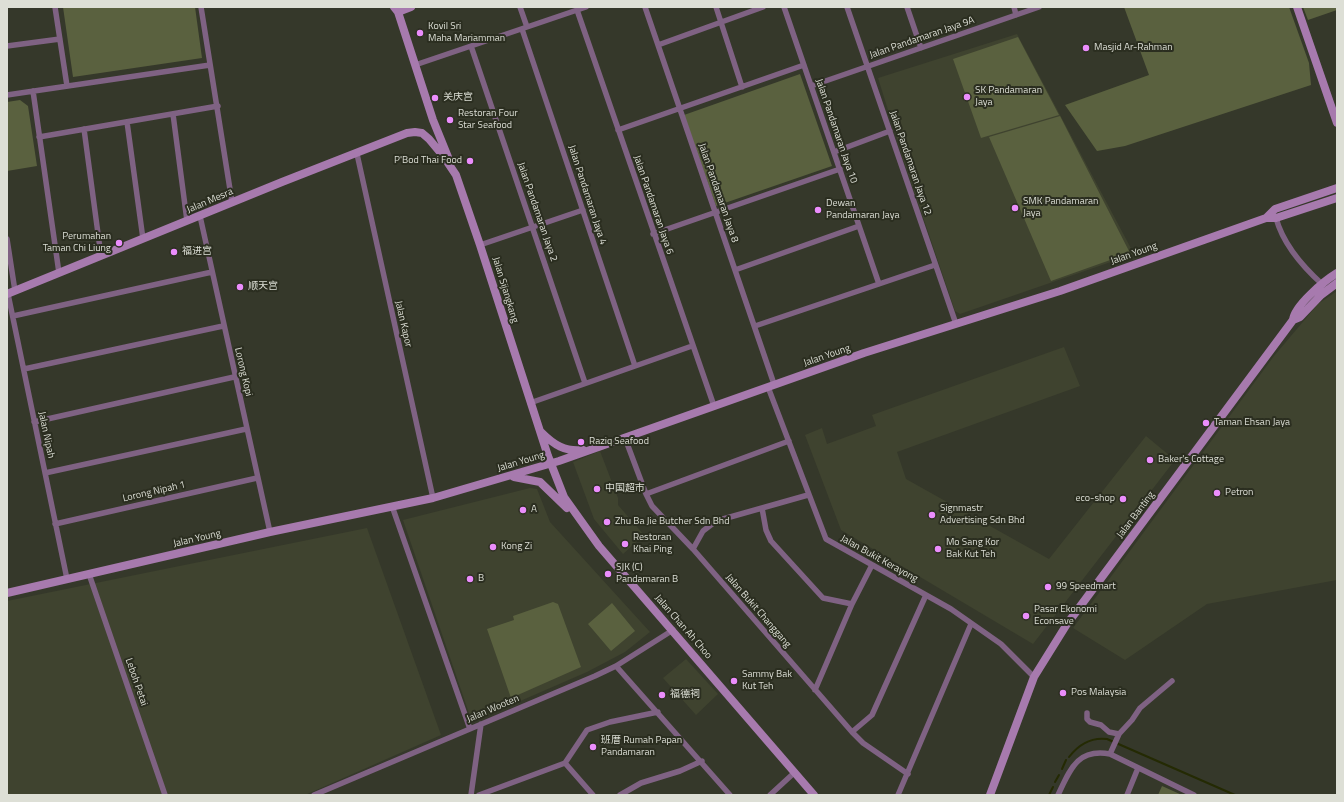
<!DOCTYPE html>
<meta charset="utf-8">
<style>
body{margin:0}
#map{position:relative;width:1344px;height:802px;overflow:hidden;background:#35382a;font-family:"Titillium Web",sans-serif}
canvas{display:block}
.frame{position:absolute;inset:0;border:8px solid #dddfd6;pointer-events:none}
</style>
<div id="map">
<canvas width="1344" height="802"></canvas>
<div class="frame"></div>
</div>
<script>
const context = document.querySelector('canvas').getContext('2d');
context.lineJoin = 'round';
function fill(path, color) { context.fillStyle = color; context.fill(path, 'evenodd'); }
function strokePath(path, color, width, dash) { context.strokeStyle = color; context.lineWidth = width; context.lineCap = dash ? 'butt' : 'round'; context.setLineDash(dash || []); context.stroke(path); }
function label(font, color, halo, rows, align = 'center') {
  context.font = font + ' "Titillium Web","Noto Sans SC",sans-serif'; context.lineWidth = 4; context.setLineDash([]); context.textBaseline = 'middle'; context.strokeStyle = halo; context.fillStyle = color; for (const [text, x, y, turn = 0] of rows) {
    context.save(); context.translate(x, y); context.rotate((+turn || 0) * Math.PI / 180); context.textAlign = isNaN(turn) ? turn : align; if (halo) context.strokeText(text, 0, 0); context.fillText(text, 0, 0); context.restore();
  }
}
const built = new Path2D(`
 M1017 34 1134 254 960 314 955 311 904 161 878 78Z
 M1337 291V580L1207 604 1125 660 1073 628 1274 356 1318 304Z
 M1064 347 1080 386 897 452 906 479 1049 559 1146 436 1175 460 1033 644 841 530 805 435 822 428 827 444 876 426 872 415Z
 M600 451 618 498V505L644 535 623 554 594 519 573 462Z
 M530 488 537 489 550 522 650 632 625 652 587 672 472 722 403 520Z
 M367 528 441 735 305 795H7V601Z
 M686 659 718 694 696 715 663 678Z`);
const green = new Path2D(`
 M63 7H195L202 58 73 77Z
 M1124 7H1289L1309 63 1311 85 1125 146 1097 151 1065 105 1149 75Z
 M1303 7H1337V10L1308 20Z
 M1018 37 1059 115 981 138 953 59Z
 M800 74 832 166 716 206 684 115Z
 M20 100 28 106 37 166 7 171V102Z
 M1060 116 1130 253 1051 281 989 137Z
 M553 602 558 604 581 667 511 698 487 629 514 620 513 616Z
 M612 603 635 631 611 651 588 624Z
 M1162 786 1182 795H1158Z`);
const stream = new Path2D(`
 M1069 757C1079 744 1091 737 1107 739L1235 795
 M1062 769 1066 760
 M1055 782 1059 775
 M1049 795 1053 787`);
const street = new Path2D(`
 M55 7 67 86
 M201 7 232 202
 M520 7 527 27
 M645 7 774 384
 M716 7 742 87
 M784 7 879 284
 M847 7 956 324
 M907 7 921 48
 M1014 7 1016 15
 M577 10 714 406
 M522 29 635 366
 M658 45 763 7
 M7 46 60 39
 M471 46 585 383
 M415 65 586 7
 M811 86 1039 7
 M33 91 59 273
 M7 95 210 65
 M173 114 187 221
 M127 122 143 239
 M84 129 101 256
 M618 130 804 65
 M39 137 218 106
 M834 152 890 131
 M357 154 433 498
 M200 216 270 532
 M1276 218C1283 244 1303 267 1323 285
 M653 234 840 169
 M7 239 15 291
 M480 245 583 210
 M735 270 859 226
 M8 294 67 579
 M13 316 212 272
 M755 326 935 265
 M24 369 223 326
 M768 387 826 539 951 609 1001 644 1034 677
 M530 403 692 346
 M34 422 234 377
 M625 438 646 494 652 506 693 549 852 732 863 743 908 774
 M45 473 246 429
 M646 494 789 441
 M392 506 470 729
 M762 508 766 530 771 541 823 598 852 604
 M55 524 257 478
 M693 549 703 531 716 521 808 495
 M89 574 165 795
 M616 666 730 795
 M815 690 852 604 872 565
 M1087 713V719L1090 722 1101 725 1109 732 1119 734
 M852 732 872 715 926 595
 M1110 754 1119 734 1132 720 1140 708 1172 681
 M565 763 593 795
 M314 795 595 676 616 666 673 630
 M471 795 481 724
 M479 795 565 763 587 730 610 722 658 712
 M620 795 641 783 680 771 702 761
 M770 795 795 772
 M898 795 971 624
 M1058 795C1070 770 1077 748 1110 754L1194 795
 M1127 795 1138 768`);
const secondary = new Path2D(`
 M394 7 398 12 433 120 448 157
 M1297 7 1337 123
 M398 12 411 7
 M1266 218 1275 209 1337 188
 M7 294 282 182 407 133 415 132 422 133 429 139 444 157 456 175 480 245 548 456 564 497 599 546 814 795
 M1293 320 1300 317 1321 295 1337 283
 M541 432C554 445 565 452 583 450
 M514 477 540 482 567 508
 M7 593 270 532 433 498 559 461 864 353 1060 291 1266 218H1276L1337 198
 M990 795 1034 677 1067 624 1293 320C1294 306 1324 281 1337 273`);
const markers = [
 [420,33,4,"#eb8dfc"],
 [1086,48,4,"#eb8dfc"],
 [967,97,4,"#eb8dfc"],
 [435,98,4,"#eb8dfc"],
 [450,120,4,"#eb8dfc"],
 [470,161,4,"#eb8dfc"],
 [1015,208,4,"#eb8dfc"],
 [818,210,4,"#eb8dfc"],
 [119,243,4,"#eb8dfc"],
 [174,252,4,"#eb8dfc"],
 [240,287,4,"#eb8dfc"],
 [1206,423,4,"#eb8dfc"],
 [581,442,4,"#eb8dfc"],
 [1150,460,4,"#eb8dfc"],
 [597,489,4,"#eb8dfc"],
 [1217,493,4,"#eb8dfc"],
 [1123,499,4,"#eb8dfc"],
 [523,510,4,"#eb8dfc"],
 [932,515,4,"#eb8dfc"],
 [607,522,4,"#eb8dfc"],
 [625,544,4,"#eb8dfc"],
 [493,547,4,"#eb8dfc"],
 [938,549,4,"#eb8dfc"],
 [608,574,4,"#eb8dfc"],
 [470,579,4,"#eb8dfc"],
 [1048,587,4,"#eb8dfc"],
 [1026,616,4,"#eb8dfc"],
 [734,681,4,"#eb8dfc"],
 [1063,693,4,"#eb8dfc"],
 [662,695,4,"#eb8dfc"],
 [593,747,4,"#eb8dfc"]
];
const poiNames = [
 ["Kovil Sri",428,27],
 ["Maha Mariamman",428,39],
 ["Masjid Ar-Rahman",1094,48],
 ["SK Pandamaran",975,91],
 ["Jaya",975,103],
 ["关庆宫",443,98],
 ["Restoran Four",458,114],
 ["Star Seafood",458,126],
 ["P'Bod Thai Food",462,161,"right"],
 ["SMK Pandamaran",1023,202],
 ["Jaya",1023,214],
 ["Dewan",826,204],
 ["Pandamaran Jaya",826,216],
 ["Perumahan",111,237,"right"],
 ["Taman Chi Liung",111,249,"right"],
 ["福进宫",182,252],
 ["顺天宫",248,287],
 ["Taman Ehsan Jaya",1214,423],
 ["Raziq Seafood",589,442],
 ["Baker's Cottage",1158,460],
 ["中国超市",605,489],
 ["Petron",1225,493],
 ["eco-shop",1115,499,"right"],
 ["Signmastr",940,509],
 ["Advertising Sdn Bhd",940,521],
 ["A",531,510],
 ["Zhu Ba Jie Butcher Sdn Bhd",615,522],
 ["Restoran",633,538],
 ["Khai Ping",633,550],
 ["Mo Sang Kor",946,543],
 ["Bak Kut Teh",946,555],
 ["Kong Zi",501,547],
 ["SJK (C)",616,568],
 ["Pandamaran B",616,580],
 ["B",478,579],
 ["99 Speedmart",1056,587],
 ["Pasar Ekonomi",1034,610],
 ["Econsave",1034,622],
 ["Sammy Bak",742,675],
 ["Kut Teh",742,687],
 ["Pos Malaysia",1071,693],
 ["福德祠",670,695],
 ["班厝 Rumah Papan",601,741],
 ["Pandamaran",601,753]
];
const streetNames = [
 ["Jalan Pandamaran Jaya 9A",922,38,-19],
 ["Jalan Pandamaran Jaya 10",836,131,71],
 ["Jalan Pandamaran Jaya 12",910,163,71],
 ["Jalan Pandamaran Jaya 8",718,193,71],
 ["Jalan Pandamaran Jaya 4",587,195,72],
 ["Jalan Mesra",210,201,-23],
 ["Jalan Pandamaran Jaya 6",653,205,71],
 ["Jalan Pandamaran Jaya 2",537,212,71],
 ["Jalan Young",1134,254,-20],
 ["Jalan Sijangkang",505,290,73],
 ["Jalan Kapor",403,324,77],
 ["Jalan Young",827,356,-19],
 ["Lorong Kopi",243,372,77],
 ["Jalan Nipah",46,435,78],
 ["Jalan Young",521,462,-17],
 ["Lorong Nipah 1",154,492,-13],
 ["Jalan Banting",1136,515,-53],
 ["Jalan Young",197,539,-13],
 ["Jalan Bukit Kerayong",879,559,29],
 ["Jalan Bukit Changgang",758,611,49],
 ["Jalan Chan Ah Choo",683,627,49],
 ["Leboh Petai",136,682,71],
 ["Jalan Wooten",493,709,-23]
];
fill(built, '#3f432f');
fill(green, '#5a613f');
strokePath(stream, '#242a03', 2);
strokePath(street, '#7f6283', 5.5);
strokePath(secondary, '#a77aae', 8);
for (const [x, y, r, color] of markers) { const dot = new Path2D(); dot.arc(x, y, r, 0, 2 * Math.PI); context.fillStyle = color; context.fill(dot); strokePath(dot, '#2b2e20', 1.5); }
label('10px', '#dddfd6', '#2b2e20', poiNames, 'left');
label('10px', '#dddfd6', '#2b2e20', streetNames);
</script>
